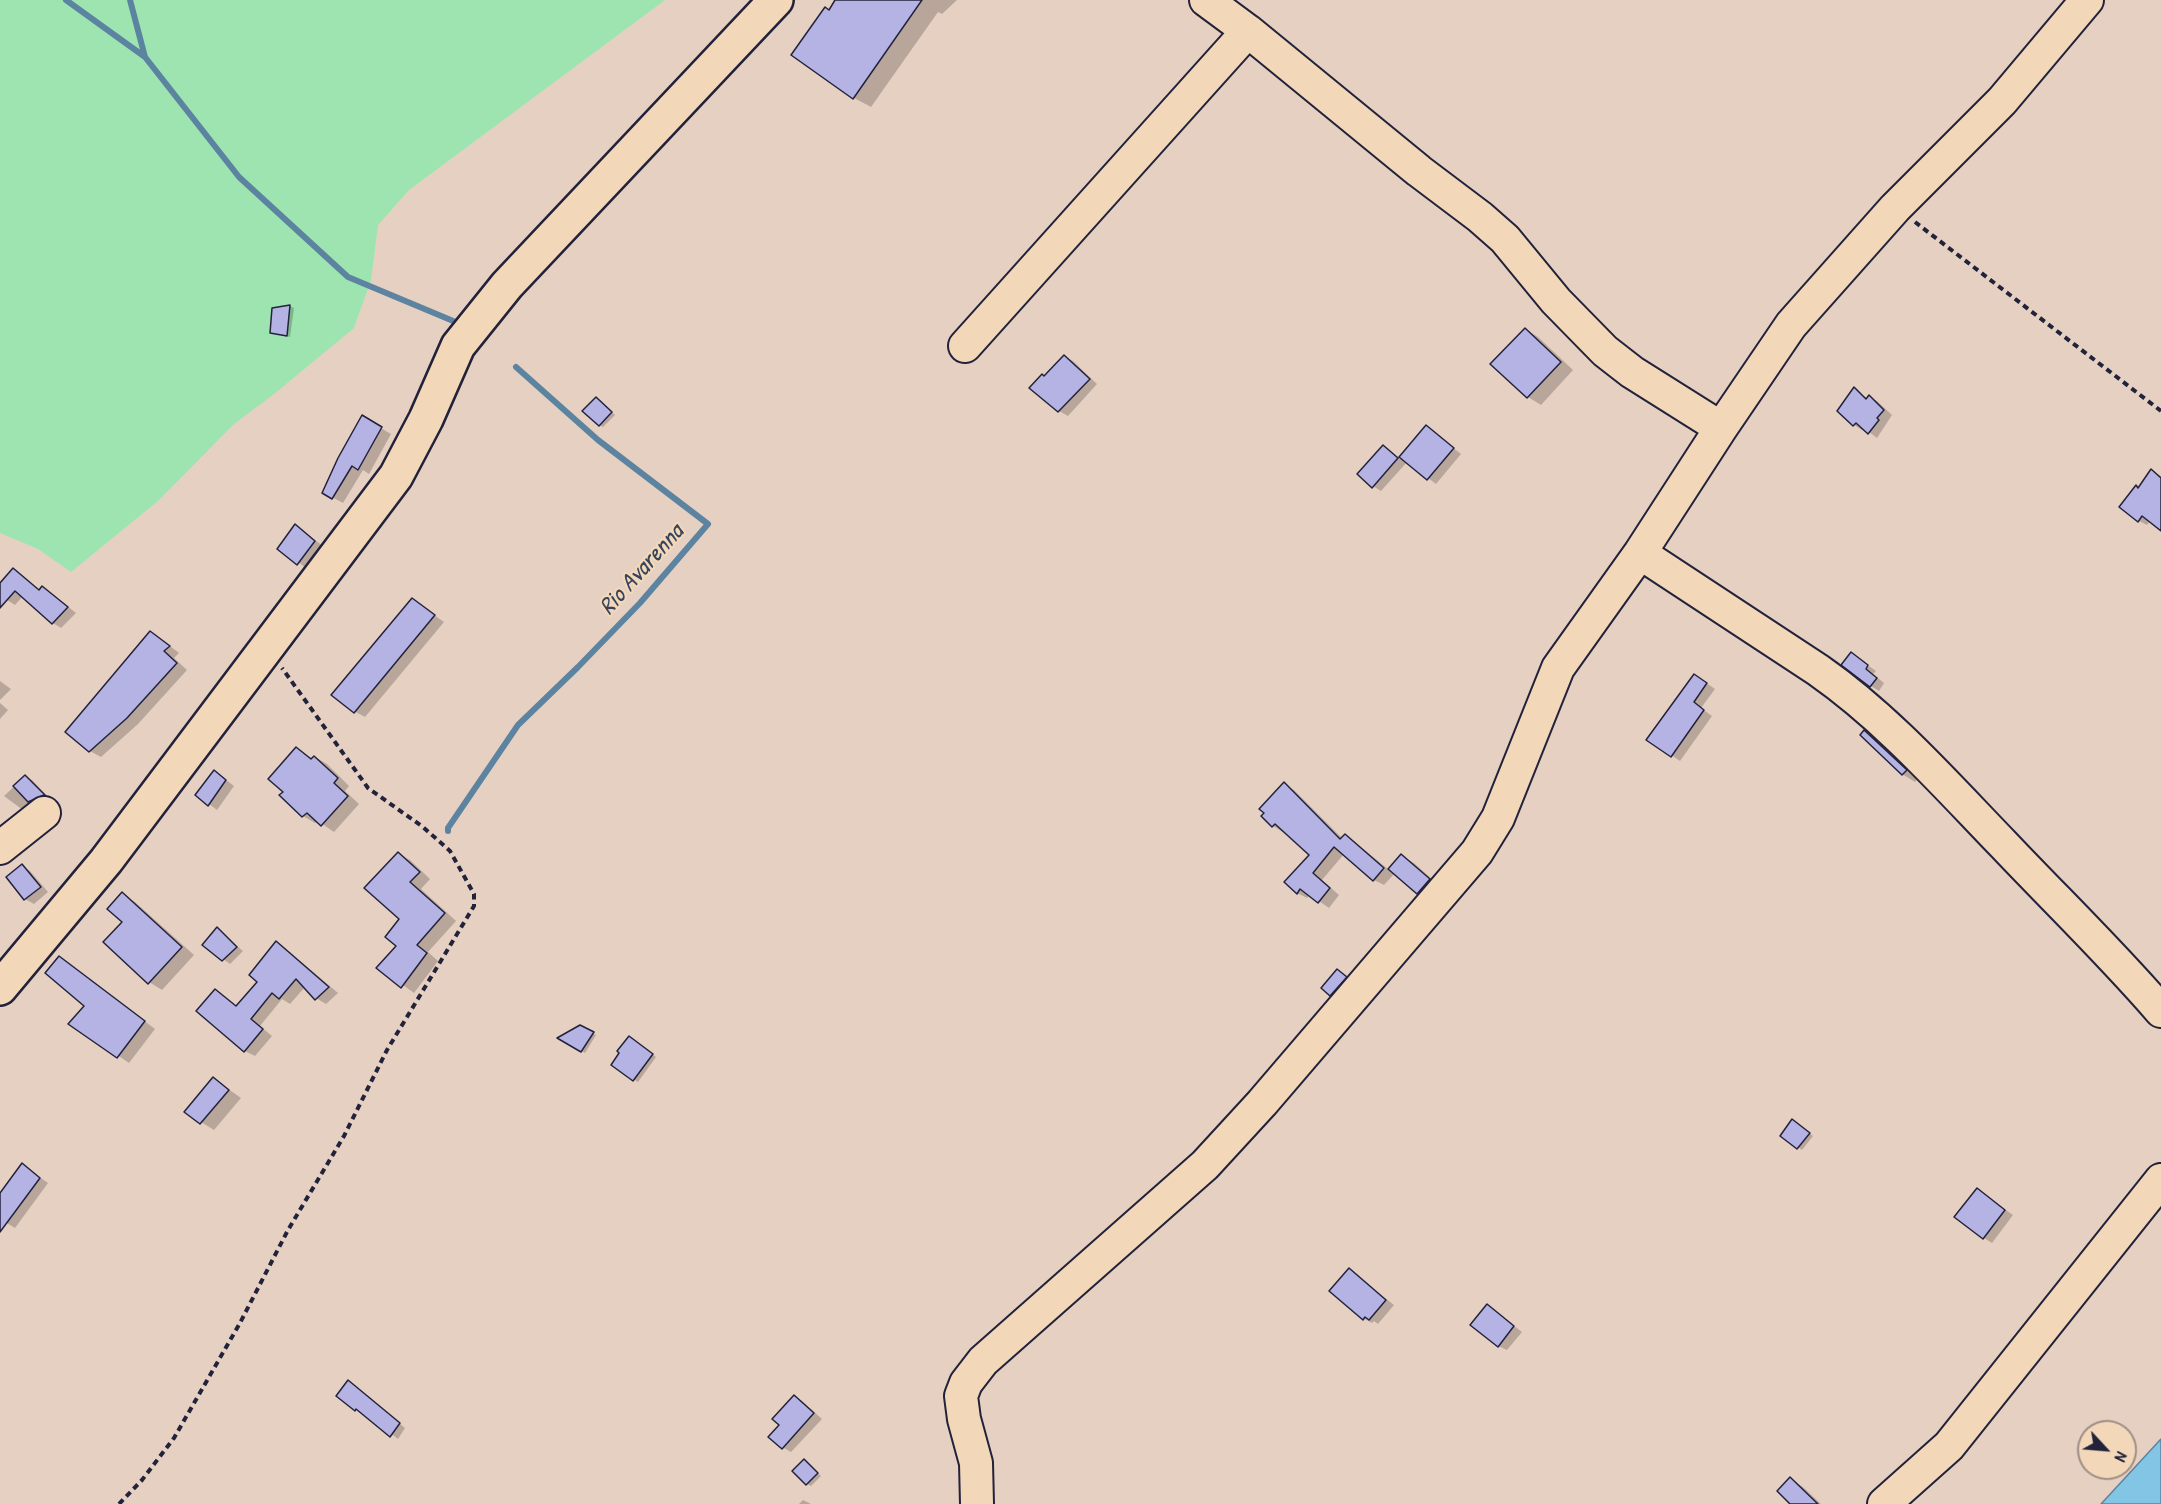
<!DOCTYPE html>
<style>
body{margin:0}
#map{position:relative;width:2161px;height:1504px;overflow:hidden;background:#e6d0c2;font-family:"Patrick Hand",sans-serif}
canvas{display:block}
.north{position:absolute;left:2077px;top:1420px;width:60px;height:60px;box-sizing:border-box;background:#f2d7b9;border:2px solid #9f8f87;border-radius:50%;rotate:116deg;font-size:16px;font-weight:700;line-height:24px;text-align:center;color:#22223b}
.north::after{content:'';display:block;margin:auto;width:21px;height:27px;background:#22223b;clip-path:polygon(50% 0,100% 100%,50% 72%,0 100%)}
</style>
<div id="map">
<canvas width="2161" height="1504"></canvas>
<div class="north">N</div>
</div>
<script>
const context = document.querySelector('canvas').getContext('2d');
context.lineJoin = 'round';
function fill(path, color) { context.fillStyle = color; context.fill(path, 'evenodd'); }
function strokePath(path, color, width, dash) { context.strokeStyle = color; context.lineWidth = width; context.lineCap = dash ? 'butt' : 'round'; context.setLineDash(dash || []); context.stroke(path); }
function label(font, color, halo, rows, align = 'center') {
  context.font = font + ' "Patrick Hand",sans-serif'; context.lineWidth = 4.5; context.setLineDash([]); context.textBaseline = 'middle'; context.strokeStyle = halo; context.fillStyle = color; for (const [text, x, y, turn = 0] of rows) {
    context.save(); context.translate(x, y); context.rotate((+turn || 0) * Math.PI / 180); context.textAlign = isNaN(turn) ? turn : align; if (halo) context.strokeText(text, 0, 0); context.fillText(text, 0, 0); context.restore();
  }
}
const green = new Path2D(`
 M0 0H665L409 190 378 225 371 280 354 328 274 394 234 424 159 500 71 572 38 549 0 533Z`);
const water = new Path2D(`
 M2161 1439V1504H2101L2160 1440Z`);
const shadow = new Path2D(`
 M837 0H957L942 14 938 12 871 107 854 98Z
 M290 306 294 308 290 337 272 332 274 309Z
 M1525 329 1538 337 1573 370 1541 405 1528 397 1493 364Z
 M1065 357 1073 361 1097 384 1068 416 1059 411 1045 377Z
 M1854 389 1868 399 1869 397 1877 401 1892 415 1877 438 1864 428 1862 430 1854 425 1839 411Z
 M600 400 615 415 603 427 599 425Z
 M362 417 391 434 369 474 363 470 343 503 324 493Z
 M1426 427 1461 454 1436 484 1407 462 1381 491 1373 486 1383 446 1400 459Z
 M2151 471 2161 476V528L2150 521 2147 525 2139 521V489Z
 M296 526 323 546 306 568 279 548Z
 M13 570 40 591 43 588 51 593 76 613 61 628 53 623 23 596 15 605 7 600 0 594V585Z
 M413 600 444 622 365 717 354 711Z
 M161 639 179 653 174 658 187 670 138 724 101 757 90 751Z
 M1852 654 1876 671 1873 674 1884 683 1879 691 1871 686Z
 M1702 680 1715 689 1701 708 1712 716 1680 761 1648 739Z
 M0 681 11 689 0 700Z
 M0 703 8 710 0 719Z
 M1865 732 1878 740 1919 778 1915 782 1902 774Z
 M296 748 313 759 315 757 327 764 349 786 345 791 359 804 334 832 318 821 315 823 303 816 281 795 285 792Z
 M25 776 32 780 50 799 27 813 4 796Z
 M222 777 234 786 217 810 197 795Z
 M1284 784 1294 790 1343 839 1345 836 1355 842 1389 870 1401 856 1414 863 1442 888 1431 900 1418 893 1395 873 1384 885 1374 880 1344 854 1322 880 1339 895 1329 908 1310 895 1307 898 1297 893 1311 855 1285 830 1283 832 1273 826Z
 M398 854 410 860 430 879 421 889 456 921 428 952 438 961 414 993 378 967 398 946 401 919Z
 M22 866 30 871 48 892 34 904 25 899 8 877Z
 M122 894 135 902 194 955 162 990 149 982 124 922Z
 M217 929 243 951 230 964 204 945Z
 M276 943 286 949 338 993 326 1004 316 998 305 987 290 1004 282 999 260 1026 272 1036 255 1056 245 1051 215 990 238 1007 260 982Z
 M70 964 155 1029 129 1063 70 1023 87 1006Z
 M1341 973 1349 980 1335 996 1331 994Z
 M580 1027 596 1035 585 1053 560 1038Z
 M633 1040 656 1057 638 1082 613 1065Z
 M214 1079 241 1098 214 1130 201 1122Z
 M1796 1123 1813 1136 1802 1150 1782 1135Z
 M22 1165 48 1183 15 1228 0 1219V1195Z
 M1977 1190 2013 1215 1992 1243 1984 1238Z
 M1349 1270 1394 1305 1378 1324 1374 1321 1372 1323 1363 1318Z
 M1488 1306 1522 1332 1507 1350 1498 1346Z
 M355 1386 405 1428 398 1439 363 1412 355 1409Z
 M794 1396 802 1401 822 1419 791 1452 782 1447 781 1425Z
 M808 1463 821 1476 811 1486 807 1484Z
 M1790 1479 1803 1487 1821 1504H1793Z
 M803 1500 811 1504H799Z`);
const stream = new Path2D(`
 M66 0 145 57 239 177 348 277 458 323
 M130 0 145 57
 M448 831V828L518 725 578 667 640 603 708 524 598 440 516 367`);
const building = new Path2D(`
 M835 0H922L853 99 791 55 825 7 829 10Z
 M290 305 287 336 270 333 272 308Z
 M1525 328 1561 362 1527 398 1490 364Z
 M1064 355 1090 379 1058 412 1029 388 1042 374 1044 376Z
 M1854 387 1866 399 1869 395 1884 410 1877 418 1879 420 1868 434 1856 423 1853 426 1837 411Z
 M596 397 612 412 599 426 582 411Z
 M362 415 382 427 358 470 352 466 332 499 322 493 338 458Z
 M1426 425 1454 448 1427 480 1399 457Z
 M1383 445 1398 458 1372 488 1357 474Z
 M2151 469 2161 478V531L2142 516 2138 522 2119 507 2136 485 2138 488Z
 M295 524 315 541 297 565 277 549Z
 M13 568 39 590 42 586 68 607 52 624 15 591 0 608V583Z
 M412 598 435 615 354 713 331 695Z
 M150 631 170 646 164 651 177 663 127 718 89 752 65 732Z
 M1851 652 1868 665 1866 669 1877 678 1870 687 1841 665Z
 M1694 674 1707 683 1694 702 1704 710 1671 757 1646 740Z
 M1864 730 1907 770 1902 775 1860 735Z
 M296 747 311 759 314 756 338 778 334 783 348 796 321 826 307 813 302 817 279 795 283 792 268 779Z
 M214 770 226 780 208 806 195 795Z
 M25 775 45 795H44L28 802 13 786Z
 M1284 782 1340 839 1345 834 1384 868 1373 881 1334 847 1313 873 1330 888 1318 903 1300 889 1297 894 1284 882 1309 855 1275 824 1272 827 1261 816 1264 813 1259 809Z
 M398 852 420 872 410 882 445 913 417 945 427 953 401 988 376 968 396 946 385 937 399 919 364 888Z
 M1401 854 1430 879 1417 894 1388 869Z
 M22 864 41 887 24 900 6 877Z
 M122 892 182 947 148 984 103 942 122 922 107 909Z
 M217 927 237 947 222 961 202 945Z
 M276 941 329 987 315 1000 296 979 279 999 272 993 251 1019 263 1029 244 1052 196 1011 215 989 236 1006 257 982 249 975Z
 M59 956 145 1021 117 1058 68 1024 84 1006 45 973Z
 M1337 969 1347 977 1330 996 1321 988Z
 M580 1025 594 1032 581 1052 557 1038Z
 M629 1036 653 1054 633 1081 611 1065 619 1053 617 1051Z
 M213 1077 229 1090 200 1124 184 1112Z
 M1792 1119 1810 1133 1797 1149 1780 1136Z
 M22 1163 40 1178 0 1232V1193Z
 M1977 1188 2005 1210 1983 1239 1954 1217Z
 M1349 1268 1386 1300 1369 1320 1365 1317 1363 1320 1329 1291Z
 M1487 1304 1514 1326 1498 1347 1470 1325Z
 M348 1380 400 1423 390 1437 356 1409 355 1411 336 1396Z
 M794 1395 814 1413 782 1449 768 1437 779 1425 772 1419Z
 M804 1459 818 1473 806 1485 792 1471Z
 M1790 1477 1818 1504H1790L1777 1491Z`);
const path = new Path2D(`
 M1915 222 2161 411
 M119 1504 142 1480 174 1438 240 1323 288 1230 344 1136 387 1050 474 906V894L450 851 423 827 368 788 282 668`);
const minor = new Path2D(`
 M1206 0 1248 31 1419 171 1480 217 1505 239 1556 301 1605 351 1632 372 1721 428
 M965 346 1248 31
 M1640 553 1818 670C1888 719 1945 784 2004 845 2056 900 2111 953 2161 1011
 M0 848 44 813
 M977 1504 976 1463 964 1419 961 1396 966 1383 983 1361 1205 1165 1262 1103 1477 852 1498 818 1558 668 1640 553 1721 428 1791 325 1895 208 2002 101 2087 0
 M1884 1504 1949 1446 2161 1180`);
const major = new Path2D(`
 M0 988 106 861 396 476 426 419 458 346 507 285 776 0`);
const waterNames = [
 ["Rio Avarenna",642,570,-48]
];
fill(green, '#9de4b1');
fill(water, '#83c5e4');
strokePath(water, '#5c84a0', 1.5);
fill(shadow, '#0003');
strokePath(stream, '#5c84a0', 6);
fill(building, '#b5b3e4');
strokePath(building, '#22223b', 1.5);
strokePath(minor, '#22223b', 36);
strokePath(major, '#22223b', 38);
strokePath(path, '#22223b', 4, [6, 4.5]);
strokePath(minor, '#f2d7b9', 32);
strokePath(major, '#f2d7b9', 33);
label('italic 24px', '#35435d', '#f2d7b9', waterNames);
</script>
